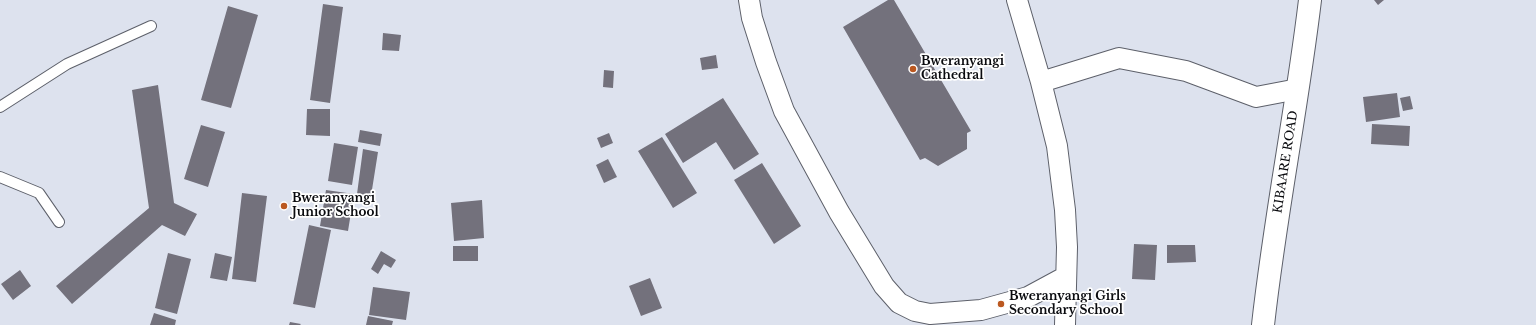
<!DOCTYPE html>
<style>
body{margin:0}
canvas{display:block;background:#dde2ee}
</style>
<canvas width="1536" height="325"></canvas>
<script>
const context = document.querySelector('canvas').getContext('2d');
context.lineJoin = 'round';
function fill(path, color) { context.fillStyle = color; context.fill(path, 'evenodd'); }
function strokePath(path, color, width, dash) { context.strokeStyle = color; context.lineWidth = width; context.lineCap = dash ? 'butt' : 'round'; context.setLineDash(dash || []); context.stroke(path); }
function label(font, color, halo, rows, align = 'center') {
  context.font = font + ' "Libre Baskerville",serif'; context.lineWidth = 3.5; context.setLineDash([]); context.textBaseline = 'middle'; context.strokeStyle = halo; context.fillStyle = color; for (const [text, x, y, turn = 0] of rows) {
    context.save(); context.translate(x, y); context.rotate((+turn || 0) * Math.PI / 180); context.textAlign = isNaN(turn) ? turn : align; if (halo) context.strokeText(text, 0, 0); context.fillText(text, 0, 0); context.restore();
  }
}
const building = new Path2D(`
 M888 0H894L971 131 967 133V149L938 166 925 158 920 160 843 27Z
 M1374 0H1384L1378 5Z
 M323 4 343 7 330 103 310 100Z
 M228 6 258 15 231 108 201 100Z
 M383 33 401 35 399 51 382 50Z
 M716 55 718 68 702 70 700 58Z
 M604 70 614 71 613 88 603 87Z
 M158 85 174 203 197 214 185 236 162 225 72 304 56 286 149 208 132 90Z
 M1397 93 1400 117 1366 122 1363 97Z
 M1410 96 1413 109 1403 111 1400 98Z
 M723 98 759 154 734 170 716 142 683 163 665 134Z
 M307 109H330V136L306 135Z
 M1372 124 1410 126 1409 146 1371 144Z
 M201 125 225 132 208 187 184 179Z
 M360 130 382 134 380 146 358 142Z
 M609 133 613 143 601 148 597 138Z
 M662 137 697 193 673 208 638 151Z
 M334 143 358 147 352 185 328 181Z
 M363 149 378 152 371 196 357 194Z
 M608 159 617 177 604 183 596 165Z
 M762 163 801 226 774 244 734 180Z
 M326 190 354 194 348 231 320 226Z
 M242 193 267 196 256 282 232 279Z
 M482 200 484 238 454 241 451 203Z
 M309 225 331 230 315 308 293 304Z
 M1134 244 1157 245 1155 280 1132 279Z
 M1167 245H1195L1196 262 1167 263Z
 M453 246H478V261H453Z
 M381 251 396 260 391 268 384 264 378 274 371 269Z
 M168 253 191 259 177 314 155 308Z
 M215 253 232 257 227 281 210 278Z
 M20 270 31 286 13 300 1 284Z
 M650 278 662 308 641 316 629 286Z
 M373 287 410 292 406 320 369 315Z
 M154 313 176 320 175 325H150Z
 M368 316 393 321 392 325H366Z
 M290 322 301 324 300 325H289Z`);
const lane = new Path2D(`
 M0 107 67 64 151 26
 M0 177 39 193 59 222`);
const street = new Path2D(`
 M749 0 752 18 766 62 784 111 839 212 884 286 899 303 915 311 930 314 981 310 1028 297 1065 277
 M1017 0 1041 82 1057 146 1065 210 1067 247 1065 325
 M1041 82 1119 58 1186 71 1256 97 1298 89`);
const secondary = new Path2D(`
 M1263 325C1275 216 1297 109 1310 0`);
const markers = [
 [913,69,4,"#bb5820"],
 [284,206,4,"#bb5820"],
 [1001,304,4,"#bb5820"]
];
const poiNames = [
 ["Bweranyangi",921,62],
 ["Cathedral",921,76],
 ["Bweranyangi",292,199],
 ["Junior School",292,213],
 ["Bweranyangi Girls",1009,297],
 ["Secondary School",1009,311]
];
const streetNames = [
 ["KIBAARE ROAD",1286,162,-81]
];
fill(building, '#73717c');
strokePath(lane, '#5d606a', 12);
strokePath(street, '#5d606a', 22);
strokePath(secondary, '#5d606a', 24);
strokePath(lane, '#fff', 10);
strokePath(street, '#fff', 20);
strokePath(secondary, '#fff', 22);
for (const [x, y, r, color] of markers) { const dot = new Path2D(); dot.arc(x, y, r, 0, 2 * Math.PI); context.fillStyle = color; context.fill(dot); strokePath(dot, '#fff', 1.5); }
label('bold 12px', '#0a0b0f', '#fff', poiNames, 'left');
label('12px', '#0a0b0f', '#fff', streetNames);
</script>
